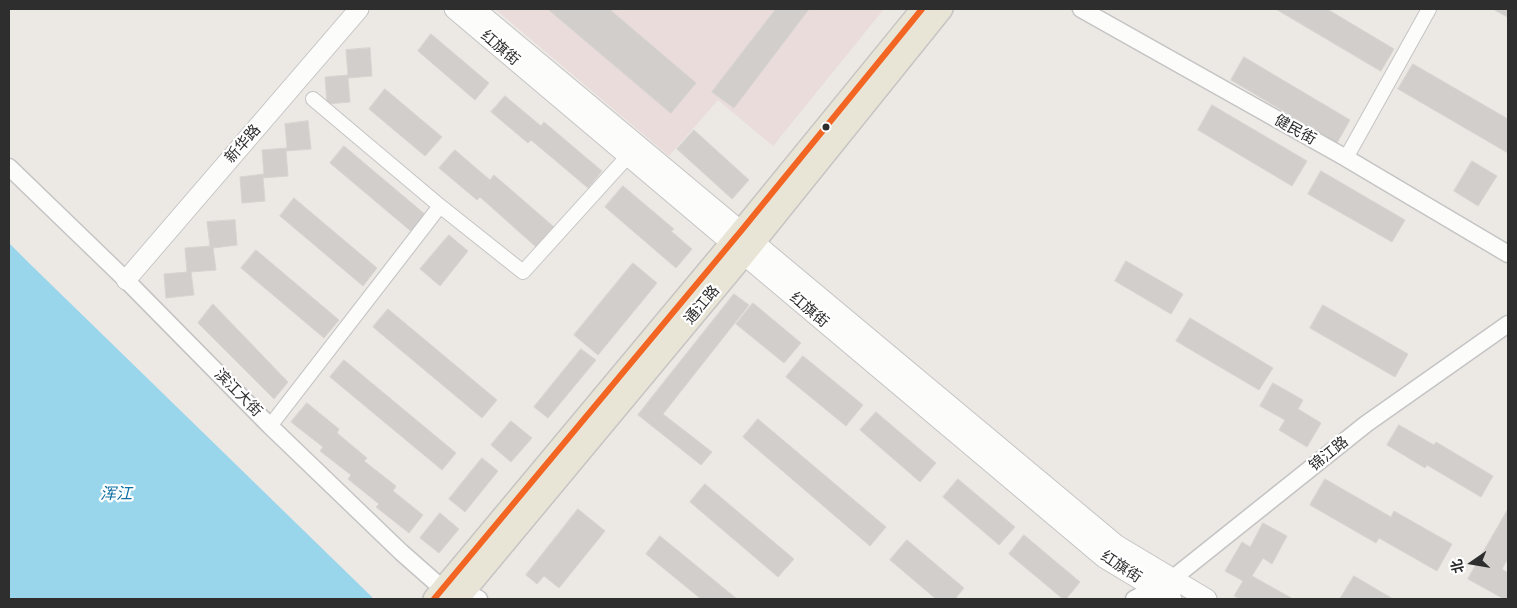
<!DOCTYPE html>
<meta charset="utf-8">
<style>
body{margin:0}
#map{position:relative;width:1517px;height:608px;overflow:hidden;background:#ece8e4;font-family:Montserrat,"Noto Sans SC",sans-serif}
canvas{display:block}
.frame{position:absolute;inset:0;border:10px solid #2e2e2e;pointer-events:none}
.north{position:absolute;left:1447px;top:538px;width:50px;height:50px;-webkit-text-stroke:4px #fff;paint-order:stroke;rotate:257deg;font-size:14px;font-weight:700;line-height:20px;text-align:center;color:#2e2e2e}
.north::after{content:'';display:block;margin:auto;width:18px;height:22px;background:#2e2e2e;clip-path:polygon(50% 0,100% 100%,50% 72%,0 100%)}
</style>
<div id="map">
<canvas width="1517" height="608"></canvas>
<div class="frame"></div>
<div class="north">北</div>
</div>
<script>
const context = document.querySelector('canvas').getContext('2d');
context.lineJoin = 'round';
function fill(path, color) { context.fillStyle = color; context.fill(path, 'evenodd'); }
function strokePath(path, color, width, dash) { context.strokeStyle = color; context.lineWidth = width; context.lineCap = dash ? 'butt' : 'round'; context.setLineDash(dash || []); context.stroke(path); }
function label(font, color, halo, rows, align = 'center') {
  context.font = font + ' Montserrat,"Noto Sans SC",sans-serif'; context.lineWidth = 4.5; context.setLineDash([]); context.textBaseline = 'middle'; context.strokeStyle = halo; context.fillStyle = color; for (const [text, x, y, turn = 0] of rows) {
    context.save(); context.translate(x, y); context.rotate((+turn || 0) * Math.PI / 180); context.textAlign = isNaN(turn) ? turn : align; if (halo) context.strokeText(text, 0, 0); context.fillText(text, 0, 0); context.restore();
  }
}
const medical = new Path2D(`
 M495 9H884L773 146 718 100 669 156Z`);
const water = new Path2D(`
 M9 243 29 263 374 599H9Z`);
const building = new Path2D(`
 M548 9H609L696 83 671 113Z
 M776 9H809L734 108 712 92Z
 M1276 9H1327L1394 49 1381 71Z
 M1493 9H1508V17Z
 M431 34 489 83 475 100 418 51Z
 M370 48 372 76 348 78 350 102 327 104 325 77 348 75 346 50Z
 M1244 57 1350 120 1337 143 1231 80Z
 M1413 64 1508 119V153L1398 89Z
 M385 89 442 137 425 156 369 109Z
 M505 96 541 126 544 122 602 171 588 188 531 140 528 143 491 112Z
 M1212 105 1307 161 1292 186 1198 130Z
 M308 121 311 149 286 151 288 176 263 178 265 201 242 203 240 177 264 174 262 150 287 148 285 124Z
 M694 130 749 180 732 199 677 149Z
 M344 146 427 216 413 233 330 163Z
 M455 150 490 180 494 175 554 227 536 247 480 197 477 200 439 168Z
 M1472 161 1497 176 1478 206 1454 191Z
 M1321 171 1405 220 1392 242 1308 194Z
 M623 186 674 229 671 231 692 249 676 268 605 207Z
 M294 198 377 268 363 286 280 216Z
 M235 220 237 245 213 248 216 270 191 272 194 295 166 298 164 274 187 272 185 248 210 246 207 222Z
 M449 235 468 251 440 286 420 269Z
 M256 250 339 320 324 338 241 268Z
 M1126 261 1183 294 1171 314 1115 281Z
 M633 263 657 283 598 355 574 335Z
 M734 294 749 305 663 414 712 452 701 465 638 415Z
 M753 303 801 343 784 363 736 324Z
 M213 304 288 382 274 399 198 323Z
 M1323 305 1408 354 1395 377 1310 328Z
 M388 309 497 400 482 418 373 327Z
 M1190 318 1273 368 1259 390 1176 341Z
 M581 349 596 360 548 418 534 407Z
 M803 356 863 405 846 426 786 377Z
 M344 360 456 453 442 470 330 377Z
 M1273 383 1303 400 1298 409 1321 423 1307 447 1279 430 1285 420 1260 406Z
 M307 403 339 429 337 433 367 458 364 461 396 486 393 491 423 515 409 533 376 507 379 504 348 479 351 475 320 451 323 447 291 422Z
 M876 412 936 463 920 482 860 430Z
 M758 419 886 527 870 546 743 437Z
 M511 421 532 438 511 462 491 445Z
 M1399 425 1434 445 1436 442 1493 476 1481 497 1427 465 1425 468 1387 445Z
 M482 458 498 471 465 512 449 499Z
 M958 479 1015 527 999 545 943 497Z
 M1325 479 1391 517 1394 511 1452 544 1437 571 1379 538 1376 543 1310 505Z
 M705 484 794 559 778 577 690 502Z
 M578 509 605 531 559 588 544 576 537 584 526 575Z
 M1508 509V558L1502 569 1508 573V599H1504L1468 579Z
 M440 513 459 529 439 553 420 538Z
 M1263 523 1287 536 1272 564 1263 558 1252 576 1293 599H1241L1234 596 1243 581 1225 571 1242 542 1250 547Z
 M1024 535 1080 582 1066 599H1063L1009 554Z
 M660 536 737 599H701L646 554Z
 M907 540 964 588 955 599H936L890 560Z
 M1354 576 1393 599H1340Z`);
const minor = new Path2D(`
 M313 99 440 206
 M1346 158 1429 9
 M270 426 440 206 523 272 628 156`);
const tertiary = new Path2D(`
 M1081 9 1346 158 1508 254
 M9 167 126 280 270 426 401 552 443 589 465 592 479 599
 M1134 599 1172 579 1366 424 1508 324`);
const secondary = new Path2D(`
 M454 9 731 243 744 255 1104 558 1172 599
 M475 9 1117 545 1207 599
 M126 280 359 9`);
const primary = new Path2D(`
 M434 599 741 231 922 9
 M458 599 744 255 942 9`);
const bus1 = new Path2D(`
 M434 599 741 231 922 9`);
const markers = [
 [826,127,4.5,"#2e2e2e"]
];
const streetNames = [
 ["红旗街",500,48,40],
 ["健民街",1295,130,29],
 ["新华路",243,144,-49],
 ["通江路",702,305,-50],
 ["红旗街",809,310,40],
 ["滨江大街",238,393,45],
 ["锦江路",1329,454,-39],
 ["红旗街",1121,567,33]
];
const waterNames = [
 ["浑江",116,494]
];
fill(medical, '#e9dcdb');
fill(water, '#99d6ec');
fill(building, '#d1cecb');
strokePath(building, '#d7d4d0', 1);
strokePath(minor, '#c5c4c5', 16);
strokePath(tertiary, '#c5c4c5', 19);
strokePath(secondary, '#c5c4c5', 21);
strokePath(primary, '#c6c5c4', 24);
strokePath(minor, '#fcfcfb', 14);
strokePath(tertiary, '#fcfcfb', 16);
strokePath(secondary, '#fcfcfb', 19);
strokePath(primary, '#e8e4d6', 21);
strokePath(bus1, '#f26522', 6);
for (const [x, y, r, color] of markers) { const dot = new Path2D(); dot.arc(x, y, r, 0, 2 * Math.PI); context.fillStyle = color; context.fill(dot); strokePath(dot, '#fff', 2); }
label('15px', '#2e2e2e', '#fff', streetNames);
label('italic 16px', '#0d6fa3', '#fff', waterNames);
</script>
